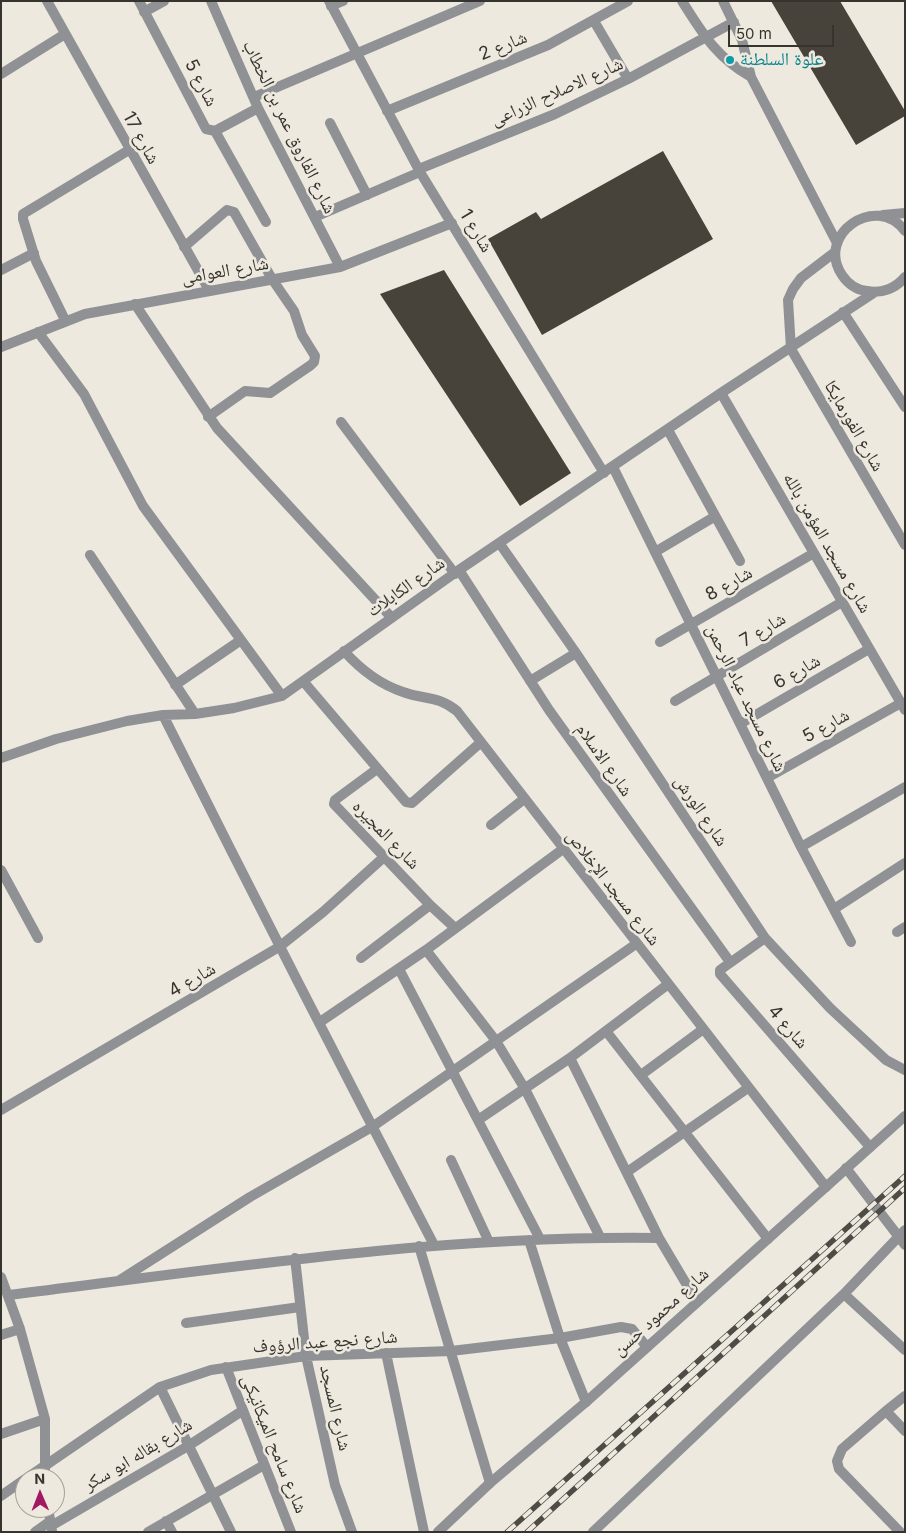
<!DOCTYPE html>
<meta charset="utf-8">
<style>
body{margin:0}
#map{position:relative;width:906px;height:1533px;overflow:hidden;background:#eee9de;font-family:Inter,sans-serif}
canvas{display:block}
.frame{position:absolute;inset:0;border:2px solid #36342f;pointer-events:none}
.north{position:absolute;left:15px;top:1468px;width:50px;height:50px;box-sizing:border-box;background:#eee9de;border:1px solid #a4a198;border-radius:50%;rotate:359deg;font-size:14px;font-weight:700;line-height:20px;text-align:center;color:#36342f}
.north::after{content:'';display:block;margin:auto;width:18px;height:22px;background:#a11863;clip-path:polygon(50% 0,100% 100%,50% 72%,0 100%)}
.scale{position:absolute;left:728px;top:25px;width:106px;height:22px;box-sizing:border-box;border:2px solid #36342f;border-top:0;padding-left:6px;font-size:15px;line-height:18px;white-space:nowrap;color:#36342f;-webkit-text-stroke:4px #eee9de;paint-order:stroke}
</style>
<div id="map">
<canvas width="906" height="1533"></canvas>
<div class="frame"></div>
<div class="north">N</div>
<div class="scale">50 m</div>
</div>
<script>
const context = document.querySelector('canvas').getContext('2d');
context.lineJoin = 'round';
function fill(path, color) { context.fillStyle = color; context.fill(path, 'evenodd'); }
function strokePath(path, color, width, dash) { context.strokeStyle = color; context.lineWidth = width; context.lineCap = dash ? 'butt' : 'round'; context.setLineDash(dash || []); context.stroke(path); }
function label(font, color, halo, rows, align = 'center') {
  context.font = font + ' Inter,"Noto Naskh Arabic",sans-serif'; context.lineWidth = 5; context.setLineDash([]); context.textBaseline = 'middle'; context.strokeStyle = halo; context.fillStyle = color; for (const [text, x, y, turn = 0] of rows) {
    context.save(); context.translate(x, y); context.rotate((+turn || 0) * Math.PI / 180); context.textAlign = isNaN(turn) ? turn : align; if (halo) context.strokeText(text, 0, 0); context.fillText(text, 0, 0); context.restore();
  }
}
const building = new Path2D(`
 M771 1H840L905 111V116L856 145Z
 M663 151 713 239 542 335 488 239 536 212 541 219Z
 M444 270 571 473 520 506 380 294Z`);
const minor = new Path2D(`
 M47 1 209 290
 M139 1 206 129 215 131 258 108
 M211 1 258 108 340 267
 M329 1 420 172 604 473
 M682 1C703 34 716 57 751 77
 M723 1 742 40 751 77 837 243
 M331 6 343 1
 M144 12 164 1
 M594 21 628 79
 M1 74 65 34
 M254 97 480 1
 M387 111 548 45 628 1
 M330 123 367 195
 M215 131 266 222
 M419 169 555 114 628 79 734 22
 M883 215 905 213
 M315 217 420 172
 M905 231C876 192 815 235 842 275 848 284 857 290 867 291 882 294 896 288 905 277
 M184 247 227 210 234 212 272 279 294 311 302 335 315 356 314 362 311 365 270 393 245 391 208 417
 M835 252 801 278 793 289 788 300 791 349 905 545
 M1 270 34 253
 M135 304 217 428 391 617
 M843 312 905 407
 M65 320 36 261 23 219V214L129 150
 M38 332 84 394 143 506 282 696
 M1 347 85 314 340 267 452 223
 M721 393 905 710
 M341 422 455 574
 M668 430 740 561
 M613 467 801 847 851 942
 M500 544 576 653 765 938 830 1008 886 1060 905 1070
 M655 552 714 517
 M90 555 195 714
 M459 570 549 710 730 962
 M660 642 814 553
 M344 651C361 670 379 684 403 692 425 700 437 695 457 711L826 1187
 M303 681 406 802 412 803 480 743
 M530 681 576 653
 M175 685 241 640
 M675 701 842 602
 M163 715C252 893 342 1069 434 1245
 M740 724 869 649
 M1 758 56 739 127 721 163 715 195 714 234 708 282 696 459 570 721 393 875 292
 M377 769 335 800 334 804 430 905 455 928
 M767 778 901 703
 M491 825 524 799
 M801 847 905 787
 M1 870 38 938
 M834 909 905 863
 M897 932 905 927
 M765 938 720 970V974L870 1147
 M426 950 496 1041 525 1089 600 1237
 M361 958 430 905
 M399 969 540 1239
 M320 1022 426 950 563 849
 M606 1031 768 1239
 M570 1058 659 1238 697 1302
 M641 1075 702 1030
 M1 1110 279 947 323 912 384 857
 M478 1120 570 1058 667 985
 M451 1160 489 1242
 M846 1168 905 1245
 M627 1172 748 1088
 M529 1240 560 1338 586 1402
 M419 1246 490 1483
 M295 1258 306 1356 335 1485 352 1532
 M1 1277 20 1329 45 1419V1478
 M120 1280 250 1197 372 1127 636 944
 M844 1294 905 1350
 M9 1295C225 1268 441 1235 659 1238
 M186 1323 300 1307
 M1 1335 20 1329
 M386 1353 424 1532
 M226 1367 291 1532
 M160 1387 231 1532
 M905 1396 886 1411 905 1431
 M886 1411 842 1449 837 1461 839 1469 900 1532
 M1 1434 45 1419
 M27 1478 160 1387 211 1370 306 1356 451 1351 560 1338 621 1327 632 1329 647 1347
 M1 1496 25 1479
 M48 1508 52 1531
 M166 1521 172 1532
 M51 1526 188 1446 242 1411
 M35 1532 49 1522
 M148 1532 264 1465
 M593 1532 844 1294 905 1230`);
const tertiary = new Path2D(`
 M438 1532 490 1483 586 1402 905 1116`);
const rail = new Path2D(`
 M507 1532 905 1176
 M527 1532 905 1188`);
const markers = [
 [730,60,5,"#0f9aa8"]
];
const streetNames = [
 ["شارع 2",503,46,-22],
 ["شارع 5",201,83,62],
 ["شارع الاصلاح الزراعى",557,92,-24],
 ["شارع الفاروق عمر بن الخطاب",289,127,64],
 ["شارع 17",141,138,61],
 ["شارع 1",476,231,59],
 ["شارع العوامى",225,271,-10],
 ["شارع الفورمايكا",854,426,60],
 ["شارع مسجد المؤمن بالله",827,543,60],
 ["شارع 8",729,584,-30],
 ["شارع الكابلات",406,587,-35],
 ["شارع 7",763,630,-31],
 ["شارع 6",797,672,-30],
 ["شارع مسجد عباد الرحمن",746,698,64],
 ["شارع 5",826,726,-29],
 ["شارع الاسلام",604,760,55],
 ["شارع الورش",701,811,56],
 ["شارع المجيره",386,835,46],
 ["شارع مسجد الإخلاص",613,888,52],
 ["شارع 4",192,980,-30],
 ["شارع 4",788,1027,49],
 ["شارع محمود حسن",661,1312,-42],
 ["شارع نجع عبد الرؤوف",325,1342,-4],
 ["شارع المسجد",335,1408,77],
 ["شارع سامح الميكانيكى",274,1444,68],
 ["شارع بقاله ابو سكر",138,1455,-31]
];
const cultureNames = [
 ["علوة السلطنة",740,60]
];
fill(building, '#48433a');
strokePath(minor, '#8f9195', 10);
strokePath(tertiary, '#8f9195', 10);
strokePath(rail, '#4e4c46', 5.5);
strokePath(rail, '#eee9de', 4, [11]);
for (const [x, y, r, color] of markers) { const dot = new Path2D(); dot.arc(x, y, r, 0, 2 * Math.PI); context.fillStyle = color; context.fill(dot); strokePath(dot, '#eee9de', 2); }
label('18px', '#36342f', '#eee9de', streetNames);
label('18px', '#0d838f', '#eee9de', cultureNames, 'left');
</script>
